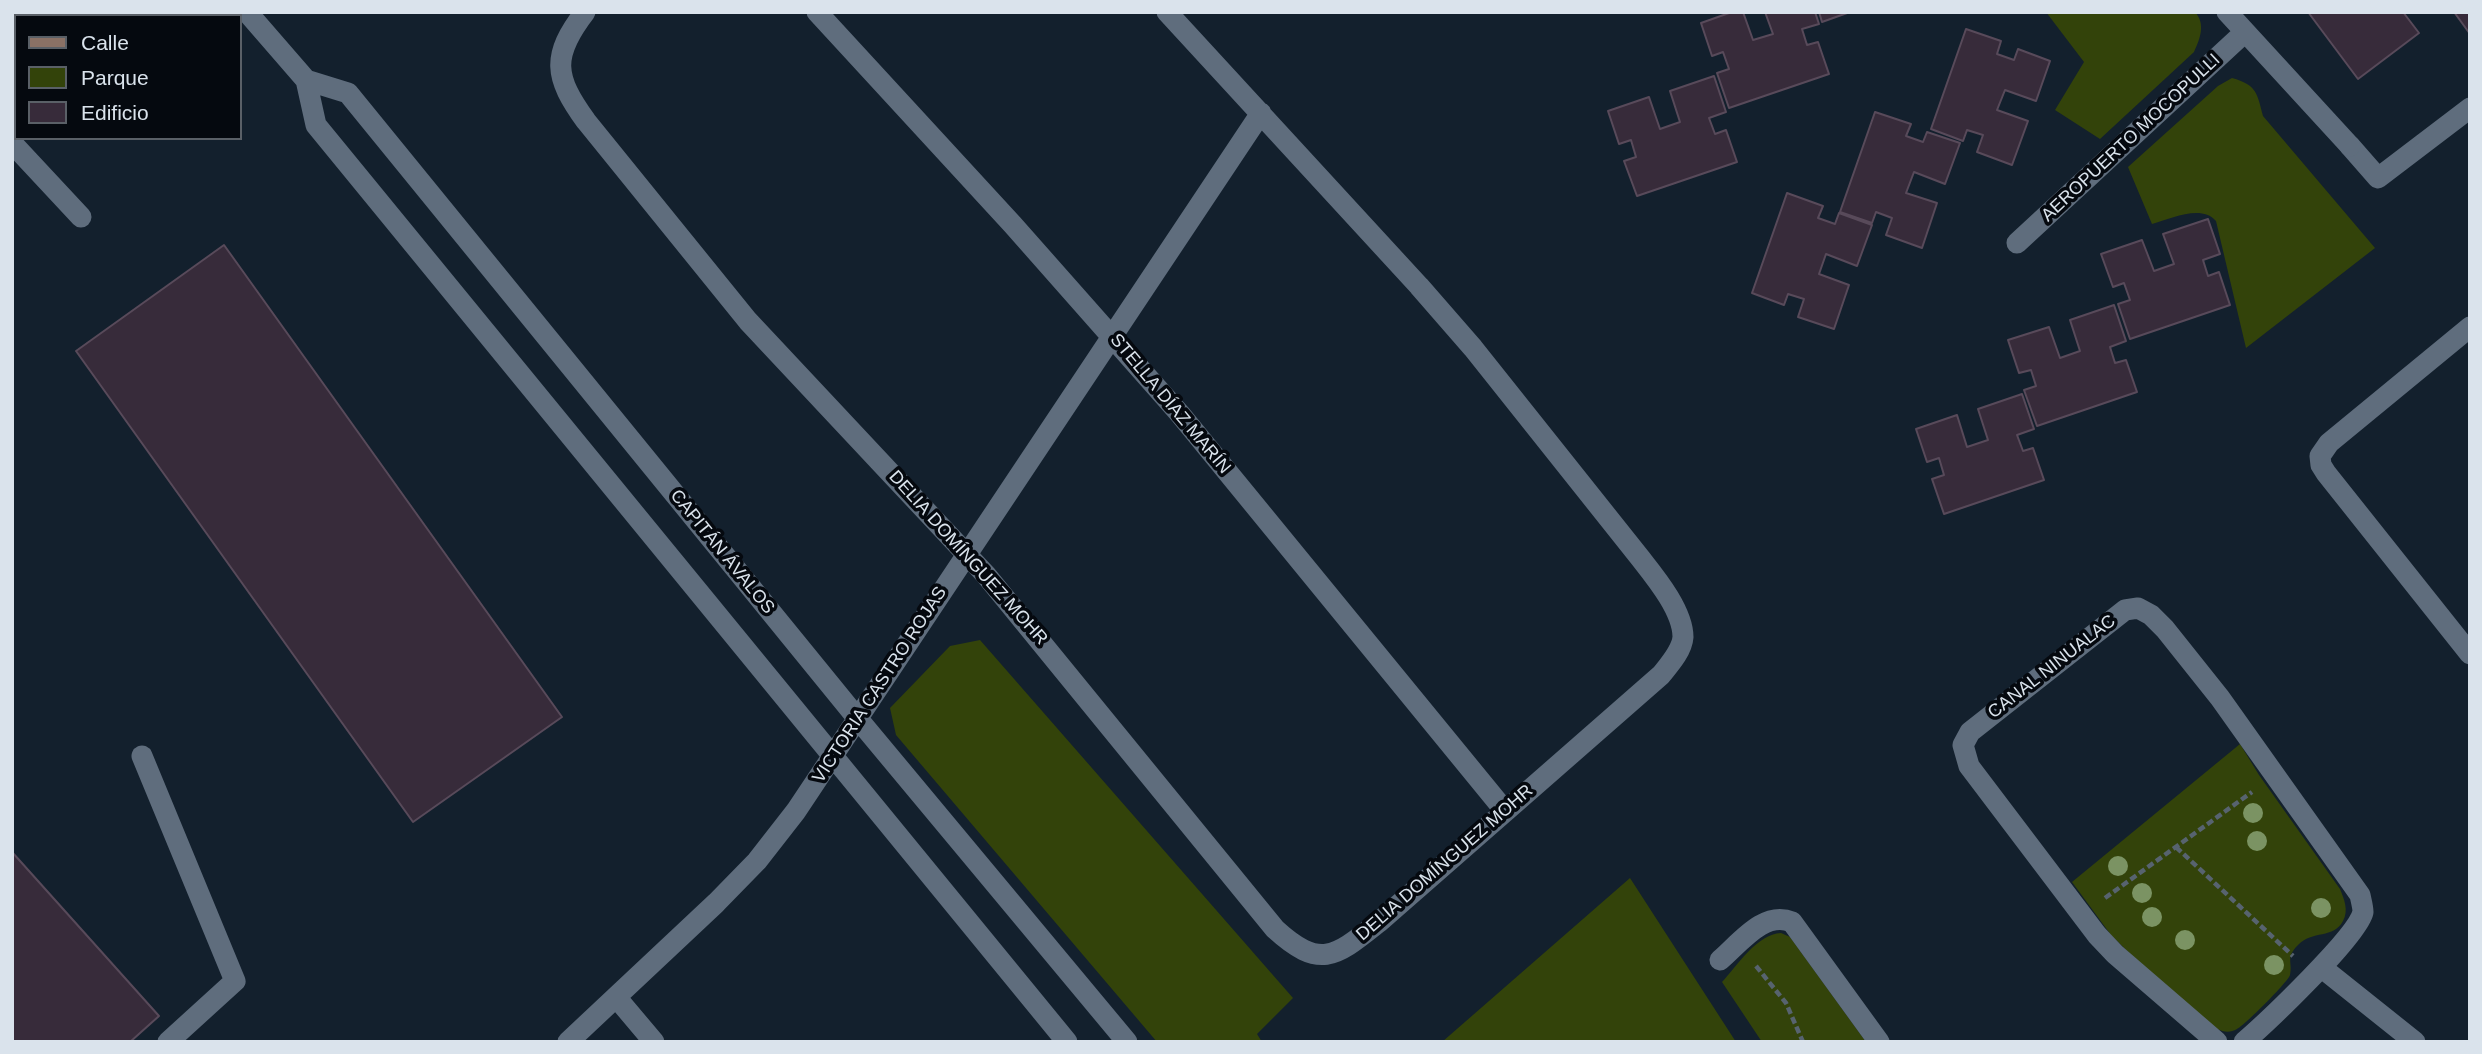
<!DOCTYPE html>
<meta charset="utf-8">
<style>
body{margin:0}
#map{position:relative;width:2482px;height:1054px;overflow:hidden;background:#13202d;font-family:Arial,sans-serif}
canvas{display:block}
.frame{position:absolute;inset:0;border:14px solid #dae3ec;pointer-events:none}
.legend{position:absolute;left:14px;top:14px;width:228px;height:126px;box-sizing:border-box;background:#05090f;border:2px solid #5a6067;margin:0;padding:9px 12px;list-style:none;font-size:21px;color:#dae3ec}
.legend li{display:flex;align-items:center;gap:14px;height:35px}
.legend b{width:35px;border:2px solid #5a6067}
</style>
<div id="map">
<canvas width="2482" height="1054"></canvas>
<div class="frame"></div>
<ul class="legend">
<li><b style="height:9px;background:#8a7165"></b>Calle</li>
<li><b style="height:19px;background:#33430a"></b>Parque</li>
<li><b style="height:19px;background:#372b3a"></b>Edificio</li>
</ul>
</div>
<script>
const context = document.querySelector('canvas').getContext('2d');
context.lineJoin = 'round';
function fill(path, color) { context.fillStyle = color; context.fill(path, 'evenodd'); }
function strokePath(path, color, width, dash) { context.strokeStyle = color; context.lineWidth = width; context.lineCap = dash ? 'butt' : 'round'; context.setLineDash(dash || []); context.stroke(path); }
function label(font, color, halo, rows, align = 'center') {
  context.font = font + ' Arial,sans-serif'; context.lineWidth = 7; context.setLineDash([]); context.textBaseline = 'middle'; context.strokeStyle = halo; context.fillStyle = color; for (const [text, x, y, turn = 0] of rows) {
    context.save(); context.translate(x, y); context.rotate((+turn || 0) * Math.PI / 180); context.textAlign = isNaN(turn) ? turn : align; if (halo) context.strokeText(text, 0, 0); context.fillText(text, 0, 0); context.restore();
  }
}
const green = new Path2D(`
 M2046 12H2195C2206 24 2200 39 2194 52L2100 139 2055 110 2084 62Z
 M2232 78C2257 85 2257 93 2263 116L2375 248 2246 348 2216 221C2201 204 2171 219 2152 224L2128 167 2218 86Z
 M980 640 1293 998 1257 1034 1262 1042H1157L896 735 890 708 950 646Z
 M2240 744 2259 775 2340 889C2344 899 2349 910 2343 921 2334 939 2312 930 2298 945 2285 958 2293 962 2290 975 2288 982 2244 1026 2237 1029 2230 1033 2224 1032 2217 1029L2169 992 2111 935 2072 882Z
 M1630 878 1736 1042H1442Z
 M1781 933 1790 937 1866 1042H1762L1722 982C1738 965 1757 934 1781 933Z`);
const building = new Path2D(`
 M1732 12H1743L1753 40 1773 34 1765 12H1815L1819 24 1802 29 1807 45 1818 42 1829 74 1729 108 1717 73 1729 69 1723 52 1712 56 1701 23Z
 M1819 12H1850L1822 22Z
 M2308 12H2403L2419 33 2358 79Z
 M2454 12H2470V34Z
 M1966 29 2001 41 1997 54 2014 60 2018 49 2050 61 2036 101 2005 90 1997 110 2028 121 2012 165 1977 152 1983 135 1967 130 1963 141 1931 129Z
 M1714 76 1726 112 1709 118 1715 134 1726 130 1737 162 1637 196 1624 161 1636 157 1631 140 1619 144 1608 111 1649 97 1660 129 1680 122 1670 91Z
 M1875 112 1911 124 1906 136 1923 142 1927 132 1960 143 1945 184 1914 172 1906 193 1937 203 1922 248 1886 235 1892 218 1876 212 1872 223 1840 212Z
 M1787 193 1823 206 1818 218 1835 224 1839 213 1872 225 1857 266 1826 254 1819 274 1849 285 1834 329 1798 317 1804 299 1788 294 1784 305 1752 293Z
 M2208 219 2220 254 2203 260 2208 276 2219 272 2230 305 2130 339 2118 304 2130 300 2124 283 2113 287 2101 254 2142 240 2154 271 2174 264 2163 234Z
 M224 245 562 717 413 822 76 351Z
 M2114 305 2126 341 2110 347 2115 363 2126 360 2137 392 2037 426 2024 390 2036 386 2031 370 2019 373 2008 340 2049 327 2060 358 2080 351 2070 320Z
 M2022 394 2034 429 2017 435 2023 451 2033 448 2044 480 1944 514 1932 479 1944 475 1939 458 1927 462 1916 429 1957 415 1967 447 1988 440 1978 409Z
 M12 852 159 1016 130 1042H12Z`);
const path = new Path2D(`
 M2176 847 2293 956
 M2105 898 2252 792
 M1756 966 1786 1003 1803 1042`);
const lane = new Path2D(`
 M2350 146 2378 178 2470 108
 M142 756 235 981 168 1042`);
const street = new Path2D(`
 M247 12 306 80 316 125 1067 1042
 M585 12C551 56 554 77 586 121L748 321 986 575 1275 929C1321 971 1336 956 1379 922L1661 675C1669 665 1682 651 1683 637 1683 611 1656 578 1641 559L1473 348 1419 286 1167 12
 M817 12 1013 225 1180 414 1505 811
 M2227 12 2350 146
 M306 80 348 93 858 719 1127 1042
 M12 143 81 217
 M2017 243 2245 32
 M2470 327 2329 443 2320 456 2321 465 2326 473 2470 654
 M1720 960C1740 943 1764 910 1792 922L1879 1042
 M2321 967 2415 1042
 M616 997 654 1042
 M568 1042 716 903 757 861 796 811 1261 113
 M2217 1042 2115 954 2097 935 1969 766 1963 745 1970 732 2125 610 2138 608 2151 615 2165 629 2220 698 2360 895C2361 900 2363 907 2363 912 2358 936 2266 1023 2244 1042`);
const secondary = new Path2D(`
 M92 16 95 12
 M12 91 16 88`);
const trees = [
 [2253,813],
 [2257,841],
 [2118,866],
 [2142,893],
 [2321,908],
 [2152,917],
 [2185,940],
 [2274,965]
];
const streetNames = [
 ["AEROPUERTO MOCOPULLI",2131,138,-43],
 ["STELLA DÍAZ MARÍN",1170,404,50],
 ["CAPITÁN ÁVALOS",722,552,51],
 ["DELIA DOMÍNGUEZ MOHR",968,558,48],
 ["CANAL NINUALAC",2052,667,-38],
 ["VICTORIA CASTRO ROJAS",880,685,-57],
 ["DELIA DOMÍNGUEZ MOHR",1445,863,-41]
];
fill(green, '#33430a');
fill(building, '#372b3a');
strokePath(building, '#584a5a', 2);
strokePath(path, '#57636f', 4.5, [7, 3.5]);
strokePath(lane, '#5f6d7d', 21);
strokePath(street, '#5f6d7d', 21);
strokePath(secondary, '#8a7165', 21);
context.fillStyle = '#7b9363';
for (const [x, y] of trees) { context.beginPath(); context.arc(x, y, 10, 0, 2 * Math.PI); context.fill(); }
label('18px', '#dae3ec', '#05090f', streetNames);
</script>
